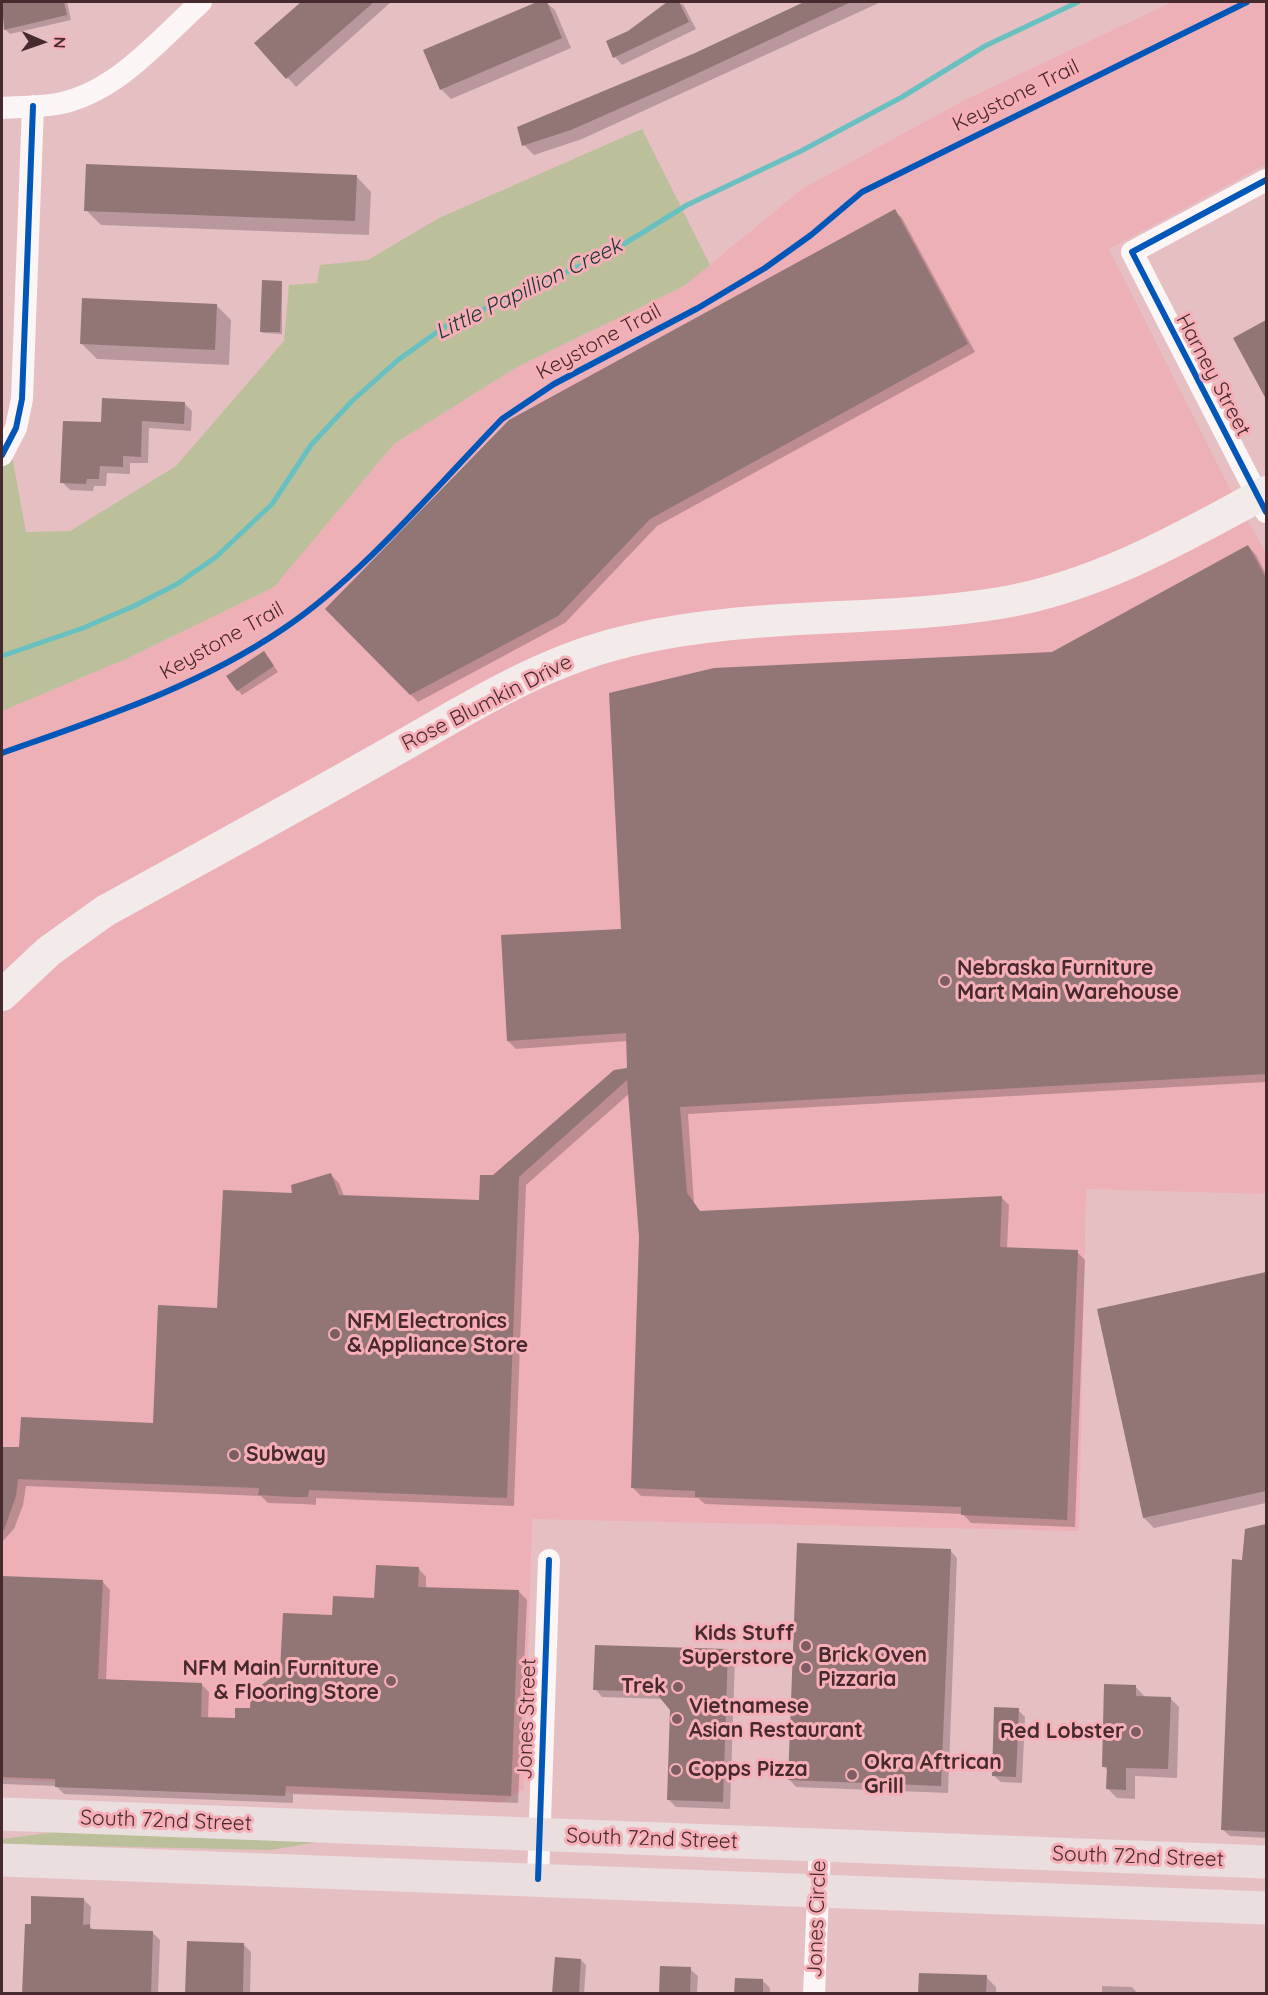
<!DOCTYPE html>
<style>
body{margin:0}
#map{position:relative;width:1268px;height:1995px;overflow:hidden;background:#e6bfc3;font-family:Quicksand,sans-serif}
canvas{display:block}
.frame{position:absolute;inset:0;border:3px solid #462a2d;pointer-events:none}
.north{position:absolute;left:12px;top:12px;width:60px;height:60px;-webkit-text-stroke:4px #f6afb6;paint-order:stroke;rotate:92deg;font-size:16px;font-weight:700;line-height:24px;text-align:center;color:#462a2d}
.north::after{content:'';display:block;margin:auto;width:21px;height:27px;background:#462a2d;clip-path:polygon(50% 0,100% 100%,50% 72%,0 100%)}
</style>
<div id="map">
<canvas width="1268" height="1995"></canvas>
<div class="frame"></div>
<div class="north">N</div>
</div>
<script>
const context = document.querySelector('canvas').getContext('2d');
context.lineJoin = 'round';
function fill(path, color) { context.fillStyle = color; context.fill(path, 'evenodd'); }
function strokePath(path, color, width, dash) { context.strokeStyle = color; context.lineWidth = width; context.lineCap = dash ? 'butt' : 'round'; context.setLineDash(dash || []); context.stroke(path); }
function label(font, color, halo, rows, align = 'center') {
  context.font = font + ' Quicksand,sans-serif'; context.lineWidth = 6; context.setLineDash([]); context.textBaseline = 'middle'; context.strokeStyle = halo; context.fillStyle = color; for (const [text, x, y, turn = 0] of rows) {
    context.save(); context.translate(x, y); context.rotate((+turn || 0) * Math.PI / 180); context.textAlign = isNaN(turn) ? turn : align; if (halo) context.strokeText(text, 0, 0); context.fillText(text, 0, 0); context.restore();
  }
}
const built = new Path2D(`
 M1172 2H1266V164L1109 249 1231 491 1266 553V1194L1086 1189 1079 1531 532 1519 524 1789 502 1803 2 1779V711L126 659 274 587 394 444 517 367 684 286 802 189 963 101Z`);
const green = new Path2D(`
 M642 129 710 265 684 286 517 367 394 444 274 587 126 659 2 711V467L12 456 26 532 70 531 176 466 284 341 289 285 317 283 320 265 368 260 439 218Z
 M63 1831 324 1841 270 1850 2 1844V1839Z`);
const shadow = new Path2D(`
 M2 2H67L71 20 10 34 5 29Z
 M311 2H391L296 87 256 43Z
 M541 2H546L555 10 571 48 451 99 441 89 425 51Z
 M669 2 683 4 696 29 622 65 615 57 629 32Z
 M808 2H881L582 139 534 155 524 145 696 54Z
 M356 176 371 192 369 235 101 225 86 210Z
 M895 211 902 218 975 352 657 526 565 623 418 702 327 609Z
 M282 283V334L263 333 261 331Z
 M216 305 231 320 229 365 97 359 82 344Z
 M1266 321V398L1235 339Z
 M185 404 192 411 191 431 149 428 148 463H130V474L107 473 106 486H94L93 491 70 490 62 482 102 424Z
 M1248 546 1256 555 1266 574V1082L688 1114 694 1203 701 1213 1001 1197 1009 1205 1007 1249 1077 1252 1085 1260 1075 1527 971 1523 963 1514 705 1504 698 1498 641 1496 633 1488 641 1237 630 1093 526 1185 514 1506 316 1498V1505L302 1504 268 1503 261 1496 26 1486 23 1505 14 1529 2 1542 3 1449H21L155 1424 219 1309 294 1194 331 1175 339 1183 344 1196 481 1201 494 1177 629 1070 628 1041 516 1049 508 1041 622 930 1052 654Z
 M268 657 278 672 242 695 238 690Z
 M1266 1274V1503L1154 1528 1144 1518 1099 1310Z
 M1266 1526V1838L1230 1836 1222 1829 1246 1530Z
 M950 1550 957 1558 948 1793 796 1787 789 1779Z
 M418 1568 426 1577V1589L519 1592 527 1600 518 1803 293 1794V1803L64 1794 56 1786 2 1784V1578L102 1581 110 1590 106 1681 201 1684 209 1692 208 1719 236 1720 252 1710 281 1672 333 1617 375 1600Z
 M728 1651 735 1658 730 1809 676 1807 668 1799 671 1709 663 1699 602 1697 595 1689Z
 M1135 1686 1145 1697 1170 1698 1179 1707 1177 1778 1135 1776V1799L1117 1798 1108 1789 1109 1771 1103 1766Z
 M1018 1710 1025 1717 1022 1783 1001 1782 993 1775Z
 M84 1900 91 1907 90 1927 94 1930 152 1932 160 1940 158 1994H23L32 1926Z
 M244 1945 251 1952 250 1994H186Z
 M581 1960 586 1965 584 1994H554Z
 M690 1969 698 1976 697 1994H661Z
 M986 1977 996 1987V1994H919Z
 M763 1981 770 1988V1994H735Z
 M1102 1986 1132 1987 1138 1994H1102Z`);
const stream = new Path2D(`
 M2 656 83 628 134 606 177 584 216 557 272 504 311 445 352 401 398 360 444 327 611 252 687 205 801 151 902 97 985 46 1078 2`);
const building = new Path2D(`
 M2 2H64L67 15 4 30Z
 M301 2H374L286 79 254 43Z
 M537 2H547L562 38 440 90 423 50Z
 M667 2H679L689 22 613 58 606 41 628 31Z
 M804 2H851L666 88 571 130 522 146 517 127 695 53Z
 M86 164 357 175 355 221 84 211Z
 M895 209 968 344 650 519 558 616 410 695 325 609 509 420Z
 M262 280 282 281 280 332H260Z
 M82 298 217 304 215 350 80 344Z
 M1266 320V399L1233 338Z
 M102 398 185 402 184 424 142 421 141 457 123 456V467L100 466 99 479H87L86 484 60 483 63 421 101 422Z
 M1248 545 1266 578V1074L680 1107 687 1193 700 1211 1002 1196 1000 1247 1078 1250 1067 1520 961 1515V1507L695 1497V1491L631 1488 639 1237 627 1080 519 1177 507 1498 309 1490 308 1497H293L258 1495 259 1488 18 1479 16 1496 4 1530H2V1447H19L21 1417 153 1423 158 1305 217 1308 223 1190 292 1193 291 1185 331 1173 339 1195 479 1200 480 1175H493L614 1070 627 1068 626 1033 507 1041 501 935 621 929 609 693 714 668 1052 652Z
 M264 651 274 666 237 691 226 676Z
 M1266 1272V1491L1143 1518 1097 1309Z
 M1266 1524V1832L1221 1830 1232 1559 1242 1560 1245 1529Z
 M797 1543 951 1549 941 1786 788 1780Z
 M376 1565 419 1567 418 1587 519 1590 511 1796 286 1786 285 1796 55 1787V1779L2 1777V1576L103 1580 98 1679 202 1683 201 1717 235 1718V1708H250L251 1693 280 1671 283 1613 332 1615 333 1596 374 1598Z
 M595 1645 728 1649 723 1802 667 1800 670 1710 655 1692 593 1690Z
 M1104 1684 1136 1685V1696L1171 1697 1168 1769 1126 1768V1790L1106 1789 1107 1767H1102Z
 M994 1707 1019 1708 1016 1777 992 1776Z
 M31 1896 84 1898 83 1925 90 1924V1929L153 1931 151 1994H22L25 1924H31Z
 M187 1941 244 1943 243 1994H185Z
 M555 1957 581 1959 579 1994H552Z
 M660 1966 691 1967 690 1994H659Z
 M919 1973 987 1975 986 1994H918Z
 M735 1978 763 1979V1994H734Z`);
const minor = new Path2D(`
 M2 108C20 107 39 107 57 104 116 93 159 40 201 2
 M1266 180 1132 252 1266 512
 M2 455 16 428 22 399 33 106
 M538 1879 549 1560
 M814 1994 820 1845`);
const secondary = new Path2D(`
 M2 995 49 951 105 911C199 859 293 808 386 755 459 714 531 667 612 645 739 610 872 624 1000 603 1096 587 1182 538 1266 492`);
const primary = new Path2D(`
 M2 1814 1266 1862
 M2 1860 1266 1908`);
const cycleway = new Path2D(`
 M1266 180 1132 252 1266 512
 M2 455 16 428 22 399 33 106
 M2 753C98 719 198 687 283 629 362 576 435 488 502 419L554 384 698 308 765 268 811 235 862 192 1247 2
 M538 1879 549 1560`);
const markers = [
 [945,981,6,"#7e5e62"],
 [335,1334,6,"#7e5e62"],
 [234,1455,6,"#7e5e62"],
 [806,1646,6,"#7e5e62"],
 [806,1668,6,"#7e5e62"],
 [391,1681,6,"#7e5e62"],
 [678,1687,6,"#7e5e62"],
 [677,1719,6,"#7e5e62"],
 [1136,1732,6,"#7e5e62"],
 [676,1770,6,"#7e5e62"],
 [852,1775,6,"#7e5e62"]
];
const streetNames = [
 ["Keystone Trail",1016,96,-26],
 ["Keystone Trail",599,342,-28],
 ["Harney Street",1213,375,62],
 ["Keystone Trail",222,641,-29],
 ["Rose Blumkin Drive",487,703,-27],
 ["Jones Street",527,1719,-88],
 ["South 72nd Street",166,1821,2],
 ["South 72nd Street",652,1839,2],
 ["South 72nd Street",1138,1857,2],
 ["Jones Circle",817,1919,-88]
];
const poiNames = [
 ["Nebraska Furniture",957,969],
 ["Mart Main Warehouse",957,993],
 ["NFM Electronics",347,1322],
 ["& Appliance Store",347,1346],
 ["Subway",246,1455],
 ["Kids Stuff",794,1634,"right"],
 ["Superstore",794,1658,"right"],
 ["Brick Oven",818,1656],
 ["Pizzaria",818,1680],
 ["NFM Main Furniture",379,1669,"right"],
 ["& Flooring Store",379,1693,"right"],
 ["Trek",666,1687,"right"],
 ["Vietnamese",689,1707],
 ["Asian Restaurant",689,1731],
 ["Red Lobster",1124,1732,"right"],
 ["Okra Aftrican",864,1763],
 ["Grill",864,1787],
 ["Copps Pizza",688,1770]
];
const waterNames = [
 ["Little Papillion Creek",529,289,-26]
];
fill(built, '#edb0b6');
fill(green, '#bbc09a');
fill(shadow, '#0003');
strokePath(stream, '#69c0c0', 5);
fill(building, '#927675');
strokePath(minor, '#fbf5f6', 22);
strokePath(secondary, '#f3eaea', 32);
strokePath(primary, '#ebdedf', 33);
strokePath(cycleway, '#0057b8', 6);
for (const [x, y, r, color] of markers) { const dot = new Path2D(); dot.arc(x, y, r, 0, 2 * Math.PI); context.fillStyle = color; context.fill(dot); strokePath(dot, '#f6afb6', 2); }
label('21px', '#462a2d', '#f6afb6', streetNames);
label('bold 21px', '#462a2d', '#f6afb6', poiNames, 'left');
label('italic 22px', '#183434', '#f6afb6', waterNames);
</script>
